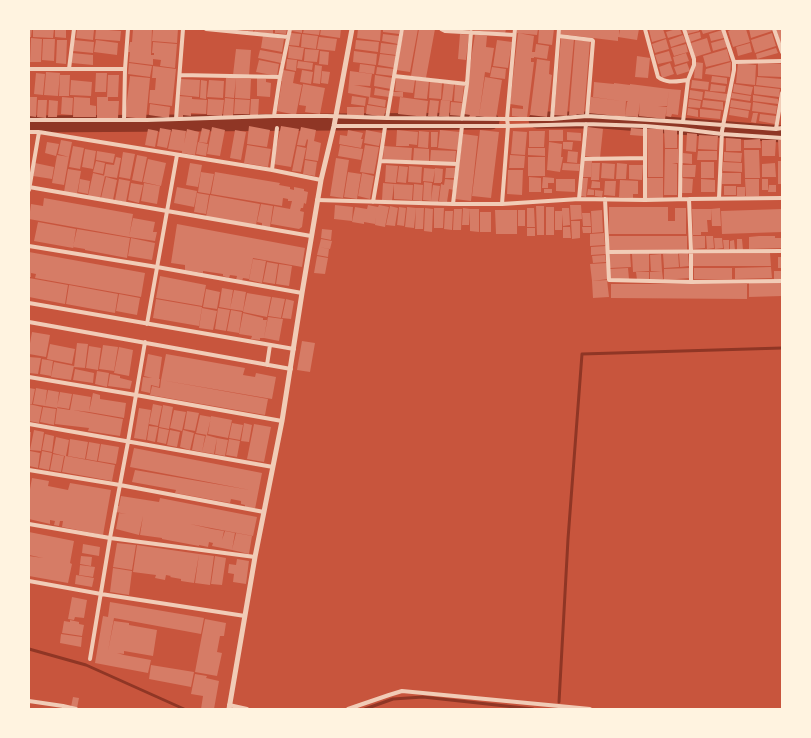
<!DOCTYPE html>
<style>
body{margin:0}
#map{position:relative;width:811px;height:738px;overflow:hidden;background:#c8553d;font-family:Jost,sans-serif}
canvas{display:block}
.frame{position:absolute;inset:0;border:30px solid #fff3e0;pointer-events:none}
</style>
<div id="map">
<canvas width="811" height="738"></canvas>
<div class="frame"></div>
</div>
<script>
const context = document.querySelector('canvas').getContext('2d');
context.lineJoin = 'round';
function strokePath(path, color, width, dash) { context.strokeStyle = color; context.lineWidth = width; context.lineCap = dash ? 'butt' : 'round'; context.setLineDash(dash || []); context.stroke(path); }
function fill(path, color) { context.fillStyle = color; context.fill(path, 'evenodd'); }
const stream = new Path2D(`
 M29 649 86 665 184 709
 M559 702 568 539 582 354 782 348
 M365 709 393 699 423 697 533 709`);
const river = new Path2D(`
 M537 120H602L782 134
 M29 124 491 121`);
const building = new Path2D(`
 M29 29H32L31 37H29Z
 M33 29H54L53 38 33 37Z
 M55 29H66V38L55 37Z
 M77 29 94 30 93 40 76 38Z
 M96 29 121 31 120 41 95 39Z
 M133 29H152L151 55H154V53H152L153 42 177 44 175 68 160 66 161 60 153 59V65L129 62 130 52H128L130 42H132Z
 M153 29H178L177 43 152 41Z
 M242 29H254L253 32 242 30Z
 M255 29H273V34L254 32Z
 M275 29H287L286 34 275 33Z
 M292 29H302V33L292 31Z
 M304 29H320L319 35 303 33Z
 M321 29H341L340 38 320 35Z
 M358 29H381L380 41 357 38Z
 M383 29H400L399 34 383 32Z
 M404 29H418L410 72 396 70Z
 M419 29H435L426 78 411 76Z
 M472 29H506L505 34 472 30Z
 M517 29H538L537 35 517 33Z
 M539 29H554L552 45 538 43Z
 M561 29H619V35L620 29H639L637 40 618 37V41L560 34Z
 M652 29H663L666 38 652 42 649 30Z
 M676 29H680L682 34 668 38 666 32Z
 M686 29H699V31L687 34Z
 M701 29H720L703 34Z
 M733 29H746L750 42 733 47 728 31Z
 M749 29H771L772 31 751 38Z
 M776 29H782V42H780Z
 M722 30 724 38 711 41 709 34Z
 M700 32 701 38 690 42 688 35Z
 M291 33 301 34 299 46 289 45Z
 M518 33 534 36 532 52H535L536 44 549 46 547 59 534 57V58H531V62H534L527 118 512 116V108L523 109V106L510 104Z
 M772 33 776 46 755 53 751 40Z
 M302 34 318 36 316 49 301 47Z
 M383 34 399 36 398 44 382 41Z
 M460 34 469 35 466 60 458 59Z
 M475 34 487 36 486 47 494 48 490 73 485 72 479 116H476L475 118 469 117 470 115 464 114 467 85Z
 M263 35 284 39 282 52 261 48Z
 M683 35 686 42 671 47 669 40Z
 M319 37 337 39 335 51 317 49Z
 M31 38 42 39 41 62H30Z
 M561 38 574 39 567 116 554 115Z
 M707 38 711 52 695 57 691 43Z
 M43 39H55L54 61 42 60Z
 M666 39 669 49 655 53 652 44Z
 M725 39 727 47 713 51 711 43Z
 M57 40H67L66 64 56 63Z
 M74 40 94 42 93 53 73 51Z
 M96 40 118 43 117 55 94 52Z
 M356 40 379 42 378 52 355 49Z
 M497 40 512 42 508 68 493 66Z
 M575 40 590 41 584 114H577L576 115H569Z
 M381 43 398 45 396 55 380 53Z
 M750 43 752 52 738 56 736 47Z
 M686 44 688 52 674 56 671 48Z
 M289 46 304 48 302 60 288 58Z
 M776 48 778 53 757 59 756 54Z
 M236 49 251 50 249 76 233 75Z
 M305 49 319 50 317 62 304 61Z
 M727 49 730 61 706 67 703 56Z
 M260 50 282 54 281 63 258 58Z
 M320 51 329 52 328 65 319 64Z
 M354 51 377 54 376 65 353 62Z
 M669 51 672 61 658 64 655 55Z
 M72 53 93 55V65L72 63Z
 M686 53 689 61 675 65 673 57Z
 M380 54 397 56 395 68 378 65Z
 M637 56 650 58 648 78 635 77Z
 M287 59 297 60 296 71 286 69Z
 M537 59 550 61 549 74 552 75 547 117 530 115Z
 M259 60 279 64 277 76 256 72Z
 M298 61 313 63 312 70 297 68Z
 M695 62 703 63 702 79 694 78Z
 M731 62 730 77 705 74 706 69Z
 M129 63 152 66 150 77 128 74Z
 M670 63 674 74 662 78 659 67Z
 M687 63 690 71 677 75 674 67Z
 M738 63 756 65 755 85 736 83Z
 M758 63 782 64V77L758 76Z
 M360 64 375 66 374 74 359 72Z
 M315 65 322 66 320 84 313 83Z
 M153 66 176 69 172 106 149 103 150 90H155L156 78H152Z
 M377 67 394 69 393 76 376 74Z
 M492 67 506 69 505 79 490 77Z
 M283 70 295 72 293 83 302 85 296 115 277 111 282 81H281Z
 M302 70 313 72 311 84 300 82Z
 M322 71 330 72 328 84 321 83Z
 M350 71 372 74 370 86 354 85 371 88 370 97 348 93Z
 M46 72 60 73 58 96 44 95Z
 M36 73 45 74 43 95 34 94Z
 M96 73H107L106 92H95Z
 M60 75H70L69 96H59Z
 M108 75H119L118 97H107Z
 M375 75 393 78 391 89 374 86Z
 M130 76 150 78 146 119 125 117Z
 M712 76 727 78V84L711 82Z
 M485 77 502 80 496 119 479 116Z
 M757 77 782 79 781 88 756 85Z
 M226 78H236L234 98 225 97Z
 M236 78 251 79 250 99 235 98Z
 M257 78 266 79V82L271 83 270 97 257 96Z
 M396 78 415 80 413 93 395 91Z
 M181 79 200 80 199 97 180 95Z
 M71 80 92 82 91 96 70 95Z
 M201 80 207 81 206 99 200 98Z
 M209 80 224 81 223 98 207 97Z
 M416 80 429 81 427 99 414 98Z
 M692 80 709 82 708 90 691 88Z
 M430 81 442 83 441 99 429 98Z
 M594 82 614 84V83L630 85V84L669 89 667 106H658L667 107 665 119 639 116 640 103 638 117 625 116 627 102 628 101H626L625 117 589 113 591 97 622 101 593 97Z
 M444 83 454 84 452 101 442 100Z
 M303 84 325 88 320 114 305 112 306 106 299 105Z
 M455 84 464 85 462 102 454 101Z
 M711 84 726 86 725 92 710 91Z
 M734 84 753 87 751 95 733 92Z
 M754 86 780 89 779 97 754 94Z
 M375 88 390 91 389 97 374 95Z
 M669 89 681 90 678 115 672 114 671 117 666 116Z
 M690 90 703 92 702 100 689 98Z
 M705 91 727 94 726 101 704 98Z
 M392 92H403V97L392 96Z
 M732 93 751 96 750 101 731 98Z
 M753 95 778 99V104L753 101Z
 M179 96 192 97V99L207 100 206 114 191 113V116L183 115V117H177Z
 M352 96 366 98 365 106 351 104Z
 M29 97H37L36 117 29 116Z
 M62 97 73 98 72 115 61 114Z
 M74 97 90 98V105L96 106V117H73Z
 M97 97H108V101H119L118 118H97Z
 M369 97 386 100 385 107 368 104Z
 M400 97 428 101 426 117 398 114Z
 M225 98 234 99 233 116H223Z
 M208 99 224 100 222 116 207 115Z
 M235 99 250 100 249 114H234Z
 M251 99H259L258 116H250Z
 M689 99 701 101 700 108 688 107Z
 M38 100H47L46 118 37 117Z
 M49 100 58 101 57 117H48Z
 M430 100 439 101 437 117 428 116Z
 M441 100 450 101 449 117 439 116Z
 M703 100 723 102V110L702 107Z
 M731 100 751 103 750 110 730 107Z
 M451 102 462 103 461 116 450 115Z
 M753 102 777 106 776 114 752 111Z
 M150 104 170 107 169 118 149 115Z
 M367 105 386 108 384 117 366 114Z
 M347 107H364V116L347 115Z
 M688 108 698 110V117L687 115Z
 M730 108 749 111 748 118 729 115Z
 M700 109 721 111 720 119 700 117Z
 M753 113H758L756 123 751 122Z
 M760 114 776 116 775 124 759 121Z
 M249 126 270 130 267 147 247 144Z
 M281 126 299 129 291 167 273 164Z
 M212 127 225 130 220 156 207 154Z
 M301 127 316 130 314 141 321 143 318 161 305 159 308 140 307 139 305 146 297 145Z
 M588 127 603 129 600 158 585 156Z
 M160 128 171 130 167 148 157 146Z
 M202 128 210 130 207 143 199 142Z
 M631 128 643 129V136L630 135Z
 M148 129 158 131 155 147 145 145Z
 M172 129 186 131 184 144 187 129 199 132 195 155 182 153V151L168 149Z
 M647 129H663V177H648Z
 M664 129H677V148H665Z
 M235 130 246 132 241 160 230 158Z
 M348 130 363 133 361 139H363L361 148 339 144 340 135 347 136Z
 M366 130 382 133 379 146 364 143Z
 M397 130 418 132 417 145 409 144V146H396Z
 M440 130 460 132 458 150 438 148Z
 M480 130 499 132 491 198 472 196Z
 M549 130H563V141H549Z
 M419 131 429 132 428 148 418 147Z
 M513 131 527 132 525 155 511 154Z
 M529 131H545L544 147H529Z
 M431 132H438L437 147H431Z
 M567 132 581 133V141L567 140Z
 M687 133 697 134 696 152 686 151Z
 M463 134 478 136 471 201 455 199Z
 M699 135 718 136 717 150 698 149Z
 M726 138 741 139V151H726Z
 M760 139 761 148H744V140Z
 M61 140 72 142 69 157 58 154Z
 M762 140H776L775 156H762Z
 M778 140H782V157H779Z
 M47 142 59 144 56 156 45 153Z
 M198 142 208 144 206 156 196 154Z
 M549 142 562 144 561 157H563L560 172 547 170Z
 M563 142H573L572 150 563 149Z
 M247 145 271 149 268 167 244 163Z
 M340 145 363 149 361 160 338 156Z
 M365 145 379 147 374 174 360 172Z
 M73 146 84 148 80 169 69 167Z
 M297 146 306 148 301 172 292 171Z
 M384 146 412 148 411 162 383 160Z
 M414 148 429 149V162H413Z
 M528 148H545V156L528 155Z
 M85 149 96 151 93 169 82 167Z
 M665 149H678V163H672L677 164V195H664Z
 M431 150 456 151 455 163 430 162Z
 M744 150H759L760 178H745Z
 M97 151 115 154 113 163 96 160Z
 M568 151 578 152 577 163 567 162Z
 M698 151H717V160H697Z
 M123 152 135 154 130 179 119 177Z
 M724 152 742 153 741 162 724 161Z
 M683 153 692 154V164L682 163Z
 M57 155 69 157 64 185 52 183Z
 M137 155 147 157 142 182 132 180Z
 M510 155 525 156 524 168H509Z
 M116 157 121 158 117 178 104 176 106 164 114 165Z
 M528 157H545V176H528Z
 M336 158 349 160 343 198 330 196Z
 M148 159 166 163 161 186 143 182Z
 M305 160 317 162 315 176 303 174Z
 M96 161 105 163 103 174 93 172Z
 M584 161H592L591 177H583Z
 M778 161H782V184H778Z
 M701 162H714V178H701Z
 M723 162 742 163V172L723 171Z
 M35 163 54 167 52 179 33 176Z
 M190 163 202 165 198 187 186 185Z
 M563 163 580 164 579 171 562 170Z
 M592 163H600L599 180H591Z
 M602 163 615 164 614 179 601 178Z
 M617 163 627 164 626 179H616Z
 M775 163 776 177H762V164Z
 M386 165 398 166 396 183 385 182Z
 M629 165H643L642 180 629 179Z
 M683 165H696L695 177H683Z
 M399 166 408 167 406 183 397 182Z
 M409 166 422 167 421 183 408 182Z
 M424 168 435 169 433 182 423 181Z
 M435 168 443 169 442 182H441V183H434Z
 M446 168H455L454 178H445Z
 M68 169 81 171 77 194 64 192Z
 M508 170H523L522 195 507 194Z
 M201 172 214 174 210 194 198 192Z
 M215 172 280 183 279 185 290 187V189L294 190V187L304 189V191L308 192 306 204 304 203 303 208H301L300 211 304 212 302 227 299 229 271 224 274 206 290 209 292 201H288V199L283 198 282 206 211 194Z
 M348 172 361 174 357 199 344 197Z
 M93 173 105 176 100 199 88 196Z
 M362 173 374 176 370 199 358 196Z
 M722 173H741V184H722Z
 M106 177 117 180 113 200 101 198Z
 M529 177 541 178V192H529Z
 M543 177 554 178V183H548V188H542Z
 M583 178H588L586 197 581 196Z
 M646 178H663V198H646Z
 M682 178 693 179 692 193H681Z
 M80 179 90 181 88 194 78 192Z
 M119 179 130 181 126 202 115 200Z
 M445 179 455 180 454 190 449 189 447 202 439 201 441 184 444 185Z
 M556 179H575V192L556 191Z
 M701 179 715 180V192H701Z
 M745 179H759V196H746Z
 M762 179H768V190H762Z
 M620 180 638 181V194H633V198L619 197Z
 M592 181 600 182V188H591Z
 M605 181H616L615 196 604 195Z
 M424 182 432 183 431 201 423 200Z
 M131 183 143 185 139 203 128 200Z
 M144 183 160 186 157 204 141 201Z
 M383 183 394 184 392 201 382 200Z
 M394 184 413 185 412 200 394 199Z
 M414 184 423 185 422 201 413 200Z
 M433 185 440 186 438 202 431 201Z
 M769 185H776V192H768Z
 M724 186H736V195H724Z
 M177 187 197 191 194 207 174 203Z
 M737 187H745V196H737Z
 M544 189H552V193H544Z
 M588 189 594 190V195H587Z
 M595 190 603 191 602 197 595 196Z
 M197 193 209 195 206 214 194 212Z
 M210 195 260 204 256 225 206 217Z
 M44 198 133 214 129 237 29 219 31 204 43 206Z
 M261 204 273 206 270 227 262 226V223L257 222Z
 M335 205 353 207 352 221 334 219Z
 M368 205 378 207 379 205 389 207 385 227 375 225 376 216 375 224 364 222V224L352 222 355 207 367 209Z
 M570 205H581L582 219 571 220Z
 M390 206 398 208 395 226 386 225Z
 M536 206H544V235H537Z
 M399 207 406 208 404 226 397 225Z
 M407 207 416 208 414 228 405 227Z
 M546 207H554V235H546Z
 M609 207H668V221H675V208H686V234H609Z
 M416 208H424L423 229H415Z
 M425 208 433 209 432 232 424 231Z
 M434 208H444L443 228H434Z
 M463 208 470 209 469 225H462Z
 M527 208H534L535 227H527Z
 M562 208H569L570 225 563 226 562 214V230H555V211H562Z
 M720 208 721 226H712L711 209Z
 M454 209H462L461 230H453Z
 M470 209H479V232L470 231Z
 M692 209H711V220H707L708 232H701V235H693Z
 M782 209V232L722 234 721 211Z
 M495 210H517V234H496Z
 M518 210H525V226H518Z
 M602 210 603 232 592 233 591 211Z
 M445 211H453L452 230 444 229Z
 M480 212H491V232H480Z
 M582 213H590L591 226H583Z
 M133 218 155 222 153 232H157L155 241 129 237Z
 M571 221H580V238L572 239Z
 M38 222 76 229 73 248 34 241Z
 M177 224 305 248 302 267 253 258 249 279 243 278 242 281 236 280 237 276 230 275 229 278 223 276V274L203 271V273L185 270V265L171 263Z
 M563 227H570L571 238H563Z
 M582 227H591V233H583Z
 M527 228H535V236H527Z
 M77 229 130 238 127 258 85 250V249L73 247Z
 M322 229 332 230 331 240 321 238Z
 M604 233 605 245 590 246V234Z
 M609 236H687V250H609Z
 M693 236H705V248L693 249Z
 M706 236H713L714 248 707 249Z
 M759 236H775V238H782V248L749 249V237Z
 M131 238 155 243 152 260 128 256Z
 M714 238H722L723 248 715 249Z
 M321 239 332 241 330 249 319 247Z
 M737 239H742L743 250H737Z
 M723 240H729V249H724Z
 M734 240 735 250H730V241Z
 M606 246V254L591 255V247Z
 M319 247 329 249 328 257 317 255Z
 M29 252 145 273 141 297 35 278 36 274 31 273V277H29Z
 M678 252 679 267 664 268 663 254Z
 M610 253H630L631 267 610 268Z
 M649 253V271L633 272 632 254Z
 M688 253 689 266 680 267 679 254Z
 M770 253 771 266H693L692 254Z
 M661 254 662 271H651L650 255Z
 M605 255 606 262 593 263 592 256Z
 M317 256 328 258 325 274 314 273Z
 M778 257H782V268H778Z
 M253 259 266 261 262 283 249 280Z
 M267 262 278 264 275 284 263 282Z
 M607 263 608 279 592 281 590 264Z
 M279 264 292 266 289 286 276 284Z
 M771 267 772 278 735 279V268Z
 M628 268 629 279 610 280 609 269Z
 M689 268 690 278 664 280V269Z
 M694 268H732V279H694Z
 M662 271 663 279 650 280V272Z
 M774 271H782V279L774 280Z
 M636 272H649V280H637Z
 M160 276 206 285 202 306 156 298Z
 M29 278 68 285 65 304 29 297Z
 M607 280 609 297 593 298 592 281Z
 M749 283H782V296L749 297Z
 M611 284H747V299L611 298Z
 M69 285 118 294 115 313 66 304Z
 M222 288 233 290 230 309 219 307Z
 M206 289 220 292 217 309 203 307Z
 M234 290 246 292 243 311 230 309Z
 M247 293 271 297 267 317 243 312Z
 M119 294 140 298 137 315 116 311Z
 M272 297 285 299 281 318 268 316Z
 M156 299 202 307 199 326 153 318Z
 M286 299 294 301 291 319 282 318Z
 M202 308 217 311 213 330 199 328Z
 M218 308 230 310 226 331 215 329Z
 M231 310 242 312 239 333 227 331Z
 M243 313 263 318V320H267L264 338H260V340L251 339 252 336 239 334Z
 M268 317 283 319 279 341 264 338Z
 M32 332 50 335 46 357 29 354V349Z
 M302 341 315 343 310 372 297 370Z
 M77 343 88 344 85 368 74 367Z
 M50 344 75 349 72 364 47 359Z
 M103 345 118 347 114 371 99 369Z
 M89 346 101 348 98 370 86 368Z
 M119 347 133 350 129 376 114 373Z
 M148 354 162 357 159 379H160L159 387 151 385 150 393 141 391 143 377 152 378 144 376Z
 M166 354 245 368 243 375 255 377 256 373 276 377 272 399 161 380Z
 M29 357 41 358 38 374 29 373Z
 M42 359 53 361 51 376 40 374Z
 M54 362 74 366 71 380 51 377Z
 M75 369 94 373 93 383 73 380Z
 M97 371 109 373 107 387 95 384Z
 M110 374 120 376V378L132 381 130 389 108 386Z
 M161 380 268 399 265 415 150 395 152 386 160 388Z
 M29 388 35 389 32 404H29Z
 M36 388 47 390 45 406 33 404Z
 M48 390 59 392 57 408 45 406Z
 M60 392 72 394 69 409 57 407Z
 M93 393 100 395V399L126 403 124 418 89 412Z
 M73 394 91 397 89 412 73 410 123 419 120 436 88 431 89 428 55 424 57 408 70 410Z
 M29 404 42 407 39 423 29 421Z
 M153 404 162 406 158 426 149 424Z
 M163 405 173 407 169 429 159 427Z
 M43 407 56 409 54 425 40 422Z
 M139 408 151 410 146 440 134 438Z
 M174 410 186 412 182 431 170 428Z
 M187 411 199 413 195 431 184 429Z
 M200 415 211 417 207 435 196 433Z
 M211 416 232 420 228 438 208 434Z
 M232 423 243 425 240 440 229 438Z
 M244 423 252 425 249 442 241 441Z
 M254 424 271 427 264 462 247 459Z
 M149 426 158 427 155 442 147 440Z
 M159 428 169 430 166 444 157 442Z
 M34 430 44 432 41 451 30 450Z
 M170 430 180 432 177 447 167 445Z
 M183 430 194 433 190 450 180 447Z
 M29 432H31L30 443H29Z
 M45 434 54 436 52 452 42 450Z
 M195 434 205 436 202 452 192 450Z
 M206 435 217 438 214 454 202 452Z
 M56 437 69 440 66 456 115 465 112 481 62 472 65 456 53 453Z
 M217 438 228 440 225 456 215 454Z
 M70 439 88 442 85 459 68 456Z
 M229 439 240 441 237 457 226 455Z
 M89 442 100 444 97 461 86 459Z
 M101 444 119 447 116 464 98 461Z
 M134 448 262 473 255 509 245 507V505L241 504V501L231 499 230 503 175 493 176 490 132 482 135 470 250 490 130 467Z
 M30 451 40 453 38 468 29 466Z
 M42 451 52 453 49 470 39 468Z
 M53 454 64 456 61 472 50 470Z
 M32 478 49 481 48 486 68 490 70 483 111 490 103 535 62 527 63 521H60L59 526 54 525 55 521 50 520V524L29 519V489H30Z
 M121 496 159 502 160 498 257 517 253 536 190 524 212 529 210 536 212 529 224 531 222 540 225 531 235 533 232 550 212 546 213 543 209 542 208 547 199 545V546L162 539V538L140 535 143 516 139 535 116 529 119 513 126 514 116 512 117 506H119Z
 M29 532 74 541 70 563 72 564 68 583 29 576V556L43 558 29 555Z
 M236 533 252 536 249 554 232 550Z
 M117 543 136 545 132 570 113 567Z
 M83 544 100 547 99 556 82 553Z
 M137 545 199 554 194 583 181 581V579L170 577 171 576 166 575 165 580 155 578 156 575 133 572Z
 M199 554 214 556 210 585 195 583Z
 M81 556 92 557 91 566 80 564Z
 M215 556 226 558 222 585 211 584Z
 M237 559 249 561 246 584 233 582 234 574 228 573 229 564 236 565Z
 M80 565 95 567 93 577 79 575Z
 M113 568 132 571 129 595 110 592Z
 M76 575 94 578 92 587 75 584Z
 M72 597 87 600 84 618 75 617 74 620 68 619Z
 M110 602 204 618 201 634 114 618 108 651 114 621 129 623V625L157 630 153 656 124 651V654L117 653 124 655 151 660 148 673 95 663 103 616 108 617Z
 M205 619 226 623 224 636H220L217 652 222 653 217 676 195 672Z
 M70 620 79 622V624L84 625 82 636 62 633 64 621 70 622Z
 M61 634 82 637 81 647 60 643Z
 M151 665 194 672 191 687 149 679Z
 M195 674 207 676 206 678 219 681 214 709H201L203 696 191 694Z
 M73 697 79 698 77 708 71 707Z`);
const minor = new Path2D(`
 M206 29 288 37
 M441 29 445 31 514 35
 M645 29 658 77C667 84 677 81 688 80
 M774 29 782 52
 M559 36 592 40 593 41 587 116
 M734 62 782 61
 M29 69H125
 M69 69 74 29
 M180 75 280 77
 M394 76 467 84
 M274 116 280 77 290 29
 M387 118 402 29
 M176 119 183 29
 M462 119 467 84 471 32
 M552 119 559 29
 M29 120H147L274 116H327L387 118 507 119H552L587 116 683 122 776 129 782 128
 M124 120 125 69 128 29
 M683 122 688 80 694 65V59L684 29
 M334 126H508L586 124 645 126 681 129 722 134 782 138
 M645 126V200
 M385 127 380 161 457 164
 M776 129 782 93
 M29 132H39L272 170 321 180
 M583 159 645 158
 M272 170 277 128
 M29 187 311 236
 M29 190 39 132
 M719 198 722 131 734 70V62L723 29
 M579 199 586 124
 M605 199 609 280 691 282 782 281
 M680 199 681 129
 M689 199 691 251V282
 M317 200 453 204H502L579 199 645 200 689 199 782 198
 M373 202 380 161
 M453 204 462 126
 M502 204 508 126 507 119 515 29
 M29 246 157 267 302 293
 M608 252 782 251
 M29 303 294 349
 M29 322 291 369
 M147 324 177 155
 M267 365 270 345
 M29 377 136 395 282 421
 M29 424 273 467
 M29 470 120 485 264 512
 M29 524 110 538 255 557
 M29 581 101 594 245 616
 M90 659 110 538 128 442 145 342
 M29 701 63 706 76 709
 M229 705 247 709
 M348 709 389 695 402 691 590 709`);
const tertiary = new Path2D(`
 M229 709 255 557 282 421 302 293 321 180 334 126 352 29`);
strokePath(stream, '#8f3625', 3);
strokePath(river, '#8f3625', 17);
fill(building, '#d67c66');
strokePath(minor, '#f1ccb7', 4);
strokePath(tertiary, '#f1ccb7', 5);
</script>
